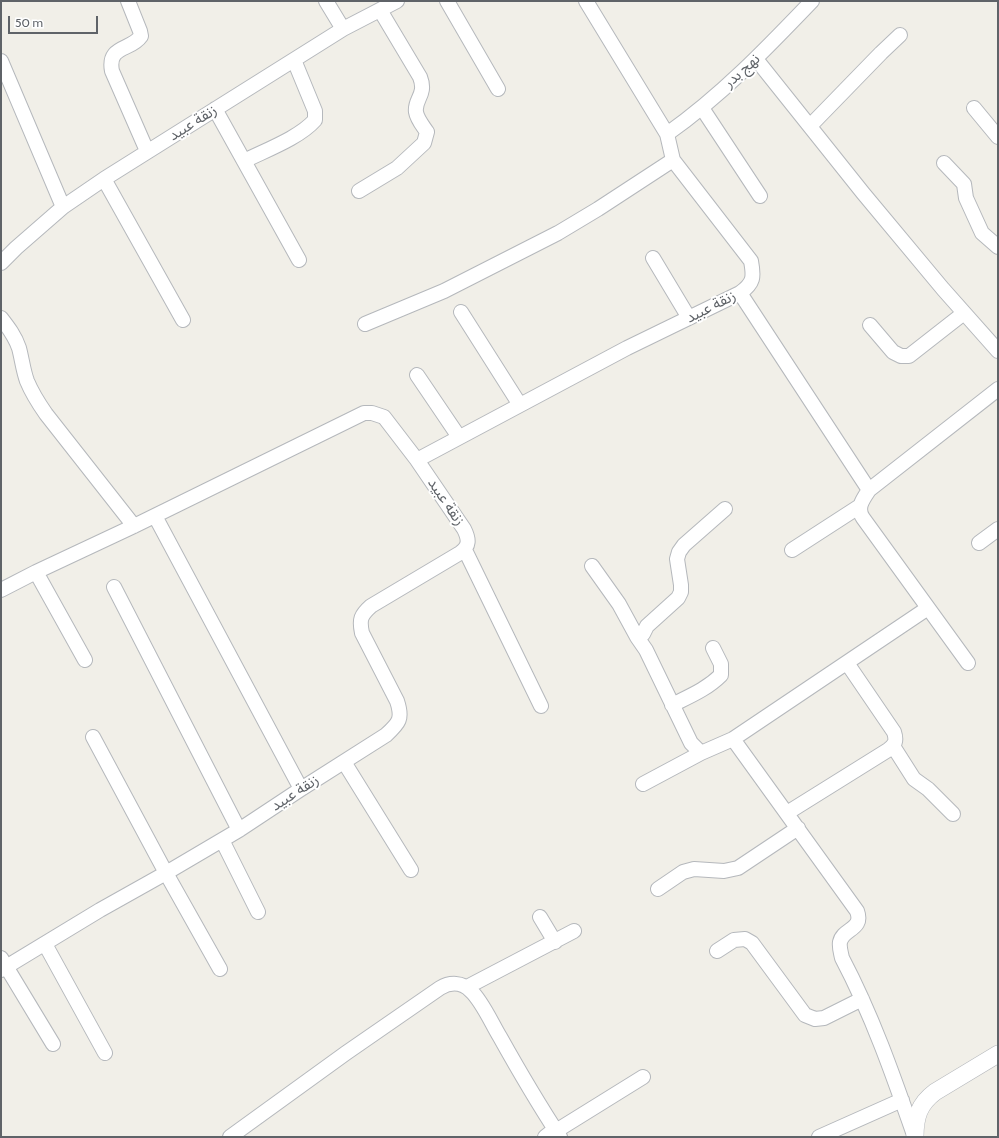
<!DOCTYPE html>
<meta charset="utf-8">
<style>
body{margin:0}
#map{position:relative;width:999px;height:1138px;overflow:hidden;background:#f1efe8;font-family:Cabin,sans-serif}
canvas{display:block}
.frame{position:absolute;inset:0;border:2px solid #5f6368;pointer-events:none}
.scale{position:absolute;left:8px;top:16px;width:90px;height:18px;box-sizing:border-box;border:2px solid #5f6368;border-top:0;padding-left:5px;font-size:12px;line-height:14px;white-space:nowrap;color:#5f6368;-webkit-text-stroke:3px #fff;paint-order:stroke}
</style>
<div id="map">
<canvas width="999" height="1138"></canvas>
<div class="frame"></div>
<div class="scale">50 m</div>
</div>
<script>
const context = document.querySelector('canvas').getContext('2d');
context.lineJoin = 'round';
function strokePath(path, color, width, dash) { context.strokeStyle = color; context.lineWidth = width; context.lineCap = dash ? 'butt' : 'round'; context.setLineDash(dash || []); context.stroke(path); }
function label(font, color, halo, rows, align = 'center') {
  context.font = font + ' Cabin,"Noto Sans Arabic",sans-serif'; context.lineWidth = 4; context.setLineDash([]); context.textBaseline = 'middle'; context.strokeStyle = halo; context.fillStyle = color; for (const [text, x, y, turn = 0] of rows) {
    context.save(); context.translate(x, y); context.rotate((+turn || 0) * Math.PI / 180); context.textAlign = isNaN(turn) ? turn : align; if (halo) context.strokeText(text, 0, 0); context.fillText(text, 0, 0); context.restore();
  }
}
const minor = new Path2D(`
 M128 1 140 31 141 36C131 51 107 45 112 71L147 151
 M326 1 343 29
 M447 1 498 89
 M756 59 863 193 943 289 998 351
 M1 61 63 207
 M702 108 760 196
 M974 108 998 137
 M215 109 299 260
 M810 126 881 53 900 35
 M667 134C721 96 767 48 812 1
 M244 161C266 150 299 138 315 120V111L294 60
 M944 163 964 184 966 198 982 233 998 247
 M104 179 183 320
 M359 191 397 168 424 143 427 132C423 126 417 119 416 112 414 99 427 95 420 77L380 10
 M653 258 689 318
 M1 263 16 248 63 207 104 179 343 29 397 1
 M740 293 869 490
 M461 312 520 405
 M1 318C8 327 15 336 19 348 22 359 23 370 27 381 32 393 39 404 46 414L134 526
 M365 324 444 291 558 233 598 209 673 160
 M870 325 893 352 901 356H909L964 313
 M417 375 459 437
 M155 516 301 789
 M979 543 998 529
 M465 550 541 706
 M792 550 860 506
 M592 566 619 604 637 637 646 650 691 743 701 753 733 739 928 608
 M36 572 85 660
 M114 587 239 830
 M1 590 36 572 134 526 364 413H372L384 417 417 460
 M637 637 643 634 647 626 678 598 681 592V585L677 559 679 552 684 545 725 509
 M968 663 863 518C856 508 863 499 869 490L998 389
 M672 705C690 696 707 689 721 675V664L713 648
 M93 737 166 873 220 969
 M733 739 857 911C864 930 843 928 840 942 839 947 841 953 842 958 872 1015 893 1075 914 1135
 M893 746 914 779 928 789 953 814
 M344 762 411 870
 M643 784 701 753
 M787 813 888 750C895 745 897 741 894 732L847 663
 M222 840 258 912
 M658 889 683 872 694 869 724 871 738 868 798 828
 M540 917 555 942
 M45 944 105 1053
 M717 951 734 940 745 939 752 943 805 1015 815 1019 824 1018 862 999
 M1 958 53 1044
 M1 970 100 910 166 873 239 830 301 789 386 735C399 723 403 719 397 701L362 633C359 619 361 615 371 606L460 553C470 546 469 539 464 529L417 460 627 348 740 293C754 283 754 277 751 261L673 160 667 134 586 1
 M467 987 574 931
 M556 1131 643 1077
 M230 1137 346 1053 440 988C450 982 462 982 471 991 482 1001 492 1024 500 1037 519 1071 539 1105 560 1137
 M545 1137 555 1129
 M819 1137 902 1100`);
const tertiary = new Path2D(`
 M915 1137C915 1117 919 1104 935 1092L998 1054`);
const streetNames = [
 ["نهج بدر",742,71,-42],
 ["زنقة عبيد",193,123,-32],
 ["زنقة عبيد",711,307,-27],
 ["زنقة عبيد",446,502,56],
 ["زنقة عبيد",295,793,-33]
];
strokePath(minor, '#b5b8bc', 16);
strokePath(tertiary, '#b5b8bc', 18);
strokePath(minor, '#fff', 14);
strokePath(tertiary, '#fff', 17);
label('15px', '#5f6368', '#fff', streetNames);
</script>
